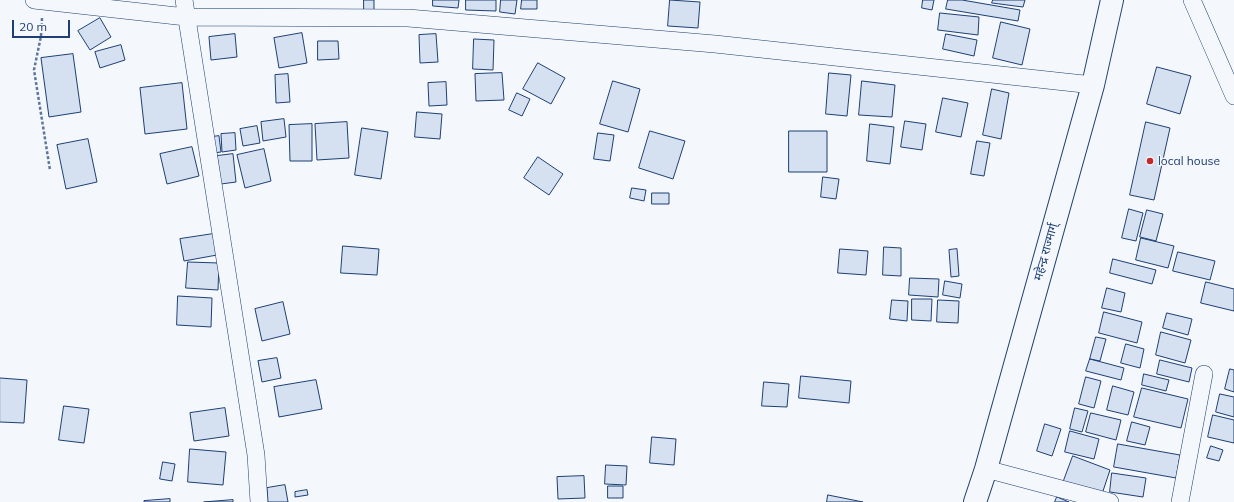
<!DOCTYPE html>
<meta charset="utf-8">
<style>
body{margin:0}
#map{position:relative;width:1234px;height:502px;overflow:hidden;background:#f4f7fb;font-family:Mulish,sans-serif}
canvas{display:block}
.scale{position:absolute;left:12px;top:20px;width:58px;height:18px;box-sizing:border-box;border:2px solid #1d3f73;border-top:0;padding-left:5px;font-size:12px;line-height:14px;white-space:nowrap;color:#1d3f73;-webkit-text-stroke:3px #f4f7fb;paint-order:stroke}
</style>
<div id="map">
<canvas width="1234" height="502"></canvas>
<div class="scale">20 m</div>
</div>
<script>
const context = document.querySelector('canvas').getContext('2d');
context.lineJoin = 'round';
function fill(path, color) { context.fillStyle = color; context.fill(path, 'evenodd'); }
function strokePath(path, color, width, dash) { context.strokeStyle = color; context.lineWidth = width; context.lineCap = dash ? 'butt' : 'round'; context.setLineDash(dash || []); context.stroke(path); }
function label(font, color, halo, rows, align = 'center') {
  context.font = font + ' Mulish,"Noto Sans Devanagari",sans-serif'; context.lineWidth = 3; context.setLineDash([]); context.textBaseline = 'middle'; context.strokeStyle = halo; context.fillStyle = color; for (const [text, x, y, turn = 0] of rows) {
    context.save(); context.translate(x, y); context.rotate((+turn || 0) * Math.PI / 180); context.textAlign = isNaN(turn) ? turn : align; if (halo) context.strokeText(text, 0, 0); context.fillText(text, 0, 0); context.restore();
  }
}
const building = new Path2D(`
 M364 0H374V10H364Z
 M433 0H459L458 8 433 6Z
 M466 0H496V11L466 10Z
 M501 0H517L515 14 500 12Z
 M522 0H537V9H521Z
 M670 0 700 2 698 28 668 26Z
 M923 0H934L932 10 922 8Z
 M948 0H962L1020 10 1018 21 946 9Z
 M993 0H1025L1023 7 992 3Z
 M940 13 979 17 978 35 938 30Z
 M100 18 111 37 90 50 78 31Z
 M1001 22 1030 29 1022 65 993 58Z
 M302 33 307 63 279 68 274 38Z
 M235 34 237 57 211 60 209 37Z
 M436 34 438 62 420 63 419 35Z
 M946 34 977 40 974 56 943 49Z
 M474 39 494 40 493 70 473 69Z
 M318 41H338L339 59 318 60Z
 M121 45 125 60 100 68 95 52Z
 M73 54 81 112 49 117 41 58Z
 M538 63 565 78 551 104 523 89Z
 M1157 67 1191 76 1180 114 1147 104Z
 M502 73 504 100 476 101 475 74Z
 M829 73 851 75 847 116 826 114Z
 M288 74 290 102 276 103 275 75Z
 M613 81 640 89 628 132 600 124Z
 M862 81 895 85 892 117 859 115Z
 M446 82 447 105 429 106 428 83Z
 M182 83 187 129 145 134 140 88Z
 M992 89 1009 93 1001 139 983 135Z
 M517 93 530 99 522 116 509 110Z
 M943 98 968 103 961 137 936 132Z
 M417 112 442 114 440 139 415 137Z
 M284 119 286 137 263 141 261 122Z
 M905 121 926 124 922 150 901 147Z
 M347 122 349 158 317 160 315 124Z
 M1146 122 1170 128 1154 200 1130 195Z
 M312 124V161H290L289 125Z
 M870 124 894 127 890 164 867 161Z
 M257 126 260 143 243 146 240 129Z
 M362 128 388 132 381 179 355 175Z
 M650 131 685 141 673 179 639 168Z
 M789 131H827V172H789Z
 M235 133 236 150 222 152 221 134Z
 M598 133 614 135 610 161 594 159Z
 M219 136 221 152 213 153 212 137Z
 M88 139 97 182 66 189 57 145Z
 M977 141 990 143 984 176 971 174Z
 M192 147 199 176 167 184 160 154Z
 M264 149 271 181 245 188 237 155Z
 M233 154 236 182 221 184 217 156Z
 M538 157 563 174 549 195 524 178Z
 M823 177 839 179 836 199 821 197Z
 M632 188 646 190 644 201 630 198Z
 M652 193H669V204H652Z
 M1129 209 1143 213 1136 241 1122 238Z
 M1147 210 1163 214 1156 241 1140 237Z
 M213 234 217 255 184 261 180 239Z
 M1141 238 1174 246 1168 268 1136 260Z
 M343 246 379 249 377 275 341 273Z
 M884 247 901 248V276L883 275Z
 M840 249 868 251 866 275 838 273Z
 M957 249 959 276 951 277 949 250Z
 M1178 252 1215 261 1210 280 1173 271Z
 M1113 259 1156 270 1152 284 1110 273Z
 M188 262 219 263 218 290 186 288Z
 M910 278 939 279 938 297 909 295Z
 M945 281 962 284 960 298 943 295Z
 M1206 282 1234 289V311L1201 303Z
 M1107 288 1125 293 1121 312 1102 308Z
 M178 296 212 298 211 327 177 325Z
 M912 299H932L931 321 912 320Z
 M892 300 908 301 907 321 890 319Z
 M938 300 959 301 958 323 937 322Z
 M283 302 290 334 262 341 255 309Z
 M1104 312 1142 322 1137 343 1099 333Z
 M1167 313 1192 319 1188 335 1163 328Z
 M1161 332 1191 340 1185 363 1156 355Z
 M1096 337 1106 339 1100 361 1090 359Z
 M1126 344 1144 349 1140 368 1121 363Z
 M277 358 281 378 262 382 258 361Z
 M1090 359 1124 368 1121 380 1086 371Z
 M1160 360 1192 368 1189 382 1157 374Z
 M1230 369 1234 370V392L1225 389Z
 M1144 374 1169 380 1166 391 1142 385Z
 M801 376 851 381 849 403 799 398Z
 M1086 377 1101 381 1094 408 1079 404Z
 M0 378 27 380 24 423 0 422Z
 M316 380 322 409 279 417 274 387Z
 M764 382 789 384 787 407 762 406Z
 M1113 386 1134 392 1128 415 1107 410Z
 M1142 388 1188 399 1181 428 1134 417Z
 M1220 394 1234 397V417L1216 412Z
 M64 406 89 409 84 443 59 440Z
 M225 408 229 436 194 441 190 413Z
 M1075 408 1088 411 1082 432 1070 429Z
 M1091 413 1121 420 1116 440 1086 432Z
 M1213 415 1234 420V443L1208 437Z
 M1132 422 1150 427 1145 445 1127 441Z
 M1045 424 1061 429 1052 456 1037 451Z
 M1070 431 1099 439 1094 459 1065 452Z
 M652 437 676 439 674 465 650 463Z
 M1118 444 1180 455 1176 478 1114 467Z
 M1211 446 1223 450 1219 461 1207 458Z
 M190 449 226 452 223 485 188 482Z
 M1073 456 1110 470 1101 497 1063 483Z
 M163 462 175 464 172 481 160 479Z
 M606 465 627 466 626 485 605 484Z
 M1112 473 1146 478 1143 497 1110 492Z
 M584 476 585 498 558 499 557 477Z
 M285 485 288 502H268L267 488Z
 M608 486H623V498H608Z
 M307 490 308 495 295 497V492Z
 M828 495 863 502H827Z
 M1057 497 1069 502H1055Z
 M170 499V502H144V501Z
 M233 500V502H204Z`);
const path = new Path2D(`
 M42 18 41 36 34 70 50 170`);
const street = new Path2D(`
 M34 0 186 17 408 18 715 44 1093 85
 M184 0 256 455 259 502
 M1192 0 1234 96
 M986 469 1110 502
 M1180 502 1204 374`);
const highway = new Path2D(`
 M975 502 986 469 1093 85 1112 0`);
const markers = [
 [1150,161,4,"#c62828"]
];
const poiNames = [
 ["local house",1158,161]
];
const streetNames = [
 ["महेन्द्र राज्मार्ग्",1046,252,-74]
];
fill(building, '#d5e0f0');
strokePath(building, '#1d3f73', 1);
strokePath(street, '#1d3f73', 18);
strokePath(highway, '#1d3f73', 24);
strokePath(path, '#5e769c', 2.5, [3, 2]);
strokePath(street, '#f4f7fb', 17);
strokePath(highway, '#f4f7fb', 22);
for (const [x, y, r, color] of markers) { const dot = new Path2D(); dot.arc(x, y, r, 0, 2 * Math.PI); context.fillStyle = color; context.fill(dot); strokePath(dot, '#f4f7fb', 1.5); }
label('12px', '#1d3f73', '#f4f7fb', poiNames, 'left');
label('12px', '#1d3f73', '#f4f7fb', streetNames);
</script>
